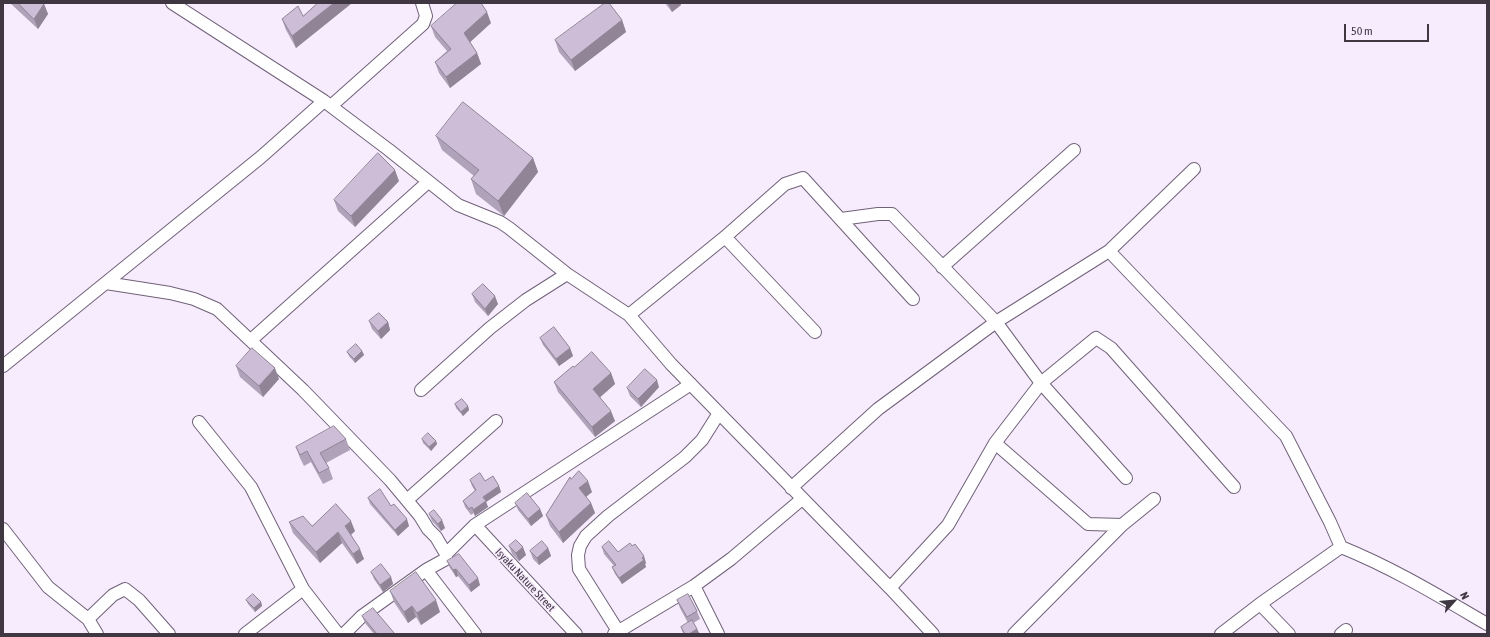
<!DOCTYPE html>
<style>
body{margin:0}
#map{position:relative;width:1490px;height:637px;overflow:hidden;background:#f6ecfd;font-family:"Asap Condensed",sans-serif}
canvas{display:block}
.frame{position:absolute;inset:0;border:4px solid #3f3843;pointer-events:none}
.north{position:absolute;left:1434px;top:581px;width:40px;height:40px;-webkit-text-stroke:3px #f6ecfd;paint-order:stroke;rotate:63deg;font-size:11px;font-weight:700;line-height:16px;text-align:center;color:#3f3843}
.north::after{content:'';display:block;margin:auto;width:14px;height:18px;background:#3f3843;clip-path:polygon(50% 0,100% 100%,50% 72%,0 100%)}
.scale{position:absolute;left:1344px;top:24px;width:85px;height:18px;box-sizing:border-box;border:2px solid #3f3843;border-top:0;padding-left:5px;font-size:12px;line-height:14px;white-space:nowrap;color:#3f3843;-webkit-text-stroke:3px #f6ecfd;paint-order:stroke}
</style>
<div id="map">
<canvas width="1490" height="637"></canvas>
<div class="frame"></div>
<div class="north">N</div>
<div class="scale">50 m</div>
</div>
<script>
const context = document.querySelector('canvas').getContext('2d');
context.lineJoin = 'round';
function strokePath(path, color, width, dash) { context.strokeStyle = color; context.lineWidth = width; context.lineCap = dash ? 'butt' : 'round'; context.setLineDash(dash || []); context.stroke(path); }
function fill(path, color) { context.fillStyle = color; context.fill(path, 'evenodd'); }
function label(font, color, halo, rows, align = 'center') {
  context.font = font + ' "Asap Condensed",sans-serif'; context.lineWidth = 3.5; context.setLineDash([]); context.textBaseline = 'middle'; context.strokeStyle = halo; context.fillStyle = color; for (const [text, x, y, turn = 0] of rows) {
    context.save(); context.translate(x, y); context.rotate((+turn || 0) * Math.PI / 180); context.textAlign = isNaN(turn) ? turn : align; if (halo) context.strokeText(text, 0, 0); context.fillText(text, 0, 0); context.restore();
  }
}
const street = new Path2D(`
 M172 3 324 101 389 150 458 205 500 222 509 228 567 274 629 315 671 364 890 588 933 634
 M331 106 423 24 426 16 422 3
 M841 219 878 214H892L996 322 1041 383 1126 478
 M725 237 815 332
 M1109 251 1286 436 1330 522 1341 547 1260 604 1221 634
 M942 267 1074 150
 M106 283 170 293 194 299 217 309 303 390 390 480 420 516 428 529 436 537 446 554V559L426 570 362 616 344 634
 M629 315 725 237 785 184 803 178 913 299
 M251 340 428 182
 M3 366 261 157 324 101
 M421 390 490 328 526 300 567 274
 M199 422 251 487 303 589 338 634
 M995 443 1088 524 1122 525 1154 499
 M791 488 878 409 996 322 1109 251 1194 169
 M407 500 496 421
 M475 525 576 634
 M3 529 48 587 88 619 113 595 125 589 139 600 169 634
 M1341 547C1393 568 1439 596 1487 624
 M446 554 475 525 691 384
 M426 570 475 634
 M694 586 718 634
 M890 588 948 525 995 443 1041 383 1096 338 1111 348 1234 487
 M1260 604 1289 634
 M88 619 97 634
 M618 631 579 569 578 555 580 546 586 536 608 516 685 457 702 440 719 413
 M245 634 303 589
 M614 634 694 586 731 559 802 499
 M1014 634 1122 525
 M1341 634 1346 630`);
const wall = new Path2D(`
 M10 3H43L44 4 48 14 38 29Z
 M318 3H352L296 48 286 30 282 19 303 16Z
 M665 3H680L681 5 672 12Z
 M622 20 626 32 575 71 559 52 555 40Z
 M491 23 470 42 477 53 481 64 450 88 439 73 435 62 447 51 435 37 431 26Z
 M436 136 533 158 538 172 504 216 476 194 471 179 474 176 442 150Z
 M399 181 355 227 338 211 334 200Z
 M472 294 498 304 488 316 475 302Z
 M369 321 388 322 390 330 381 339 372 329Z
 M540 338 570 348 573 356 559 366 543 345Z
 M362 351 364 355 355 363 349 356 347 352Z
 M236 366 279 379 263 397 240 377Z
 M574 367 611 373 615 384 600 397 615 421 595 437 558 392 554 382Z
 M659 387 641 407 630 396 627 388Z
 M455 404 468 406 469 410 463 416 456 408Z
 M346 439 350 450 326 463 329 468 333 479 323 484 311 462 304 466 300 458 296 447Z
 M422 439 436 441 437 444 431 451 423 443Z
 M571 479 592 492 586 497 591 503 595 513 563 543 550 526 546 515Z
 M470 480 485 481 499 486 501 492 486 502 488 507 475 516 474 513 471 515 465 507 463 501 475 491 472 486Z
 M368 498 391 506 409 526 398 536 370 504Z
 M515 503 540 509 543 516 531 526 518 510Z
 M429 514 445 528 441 531 432 521Z
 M289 522 355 531 351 535 364 559 357 564 342 543 320 563 293 533Z
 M509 546 526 555 519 561 512 554Z
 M602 547 646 563 645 564 646 567 622 584 615 574 612 567 614 566 604 554Z
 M548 548 551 556 539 565 533 559 530 551Z
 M447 561 480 585 471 592 458 576 456 577 450 568Z
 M371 572 391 577 393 584 383 592 374 579Z
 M390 591 440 612 421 625 416 617 408 623 394 602Z
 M246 600 261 602 262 606 255 612 248 604Z
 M677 600 697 611 700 619 693 623 697 629 699 633 697 634H684L682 631 681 627 688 623 680 608Z
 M362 616 395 634H374L365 623Z`);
const shadedWall = new Path2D(`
 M334 3H352L296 48 292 36Z
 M668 3H680L681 5 672 12Z
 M44 4 48 14 38 29 34 19Z
 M487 12 491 23 468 44 464 33Z
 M622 20 626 32 575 71 571 60Z
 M477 53 481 64 450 88 446 77Z
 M533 158 538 172 504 216 498 201Z
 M395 170 399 181 355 227 351 216Z
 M495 296 498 304 488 316 485 309Z
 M388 322 390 330 381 339 378 331Z
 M570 348 573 356 559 366 556 359Z
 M362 351 364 355 355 363 354 359Z
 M275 368 279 379 263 397 259 386Z
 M611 373 615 384 597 400 593 389Z
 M657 380 659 387 641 407 638 399Z
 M468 406 469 410 463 416 461 412Z
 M611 411 615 421 595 437 592 427Z
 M436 441 437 444 431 451 429 447Z
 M588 481 592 492 583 499 579 488Z
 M499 486 501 492 486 502 488 507 475 516 473 510 483 497Z
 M591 503 595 513 563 543 559 532Z
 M540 509 543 516 531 526 528 519Z
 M407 519 409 526 398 536 395 530Z
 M442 520 445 528 441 531 438 524Z
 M351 521 355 531 348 537 345 526Z
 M338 532 342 543 320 563 316 552Z
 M523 547 526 555 519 561 516 553Z
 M548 548 551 556 539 565 537 558Z
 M360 549 364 559 357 564 353 554Z
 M644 556 646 563 645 564 646 567 622 584 619 578Z
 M456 569 458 576 456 577 453 570Z
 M391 577 393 584 383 592 380 585Z
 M478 578 480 585 471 592 469 585Z
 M436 600 440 612 421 625 417 613Z
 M261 602 262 606 255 612 254 608Z
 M412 606 416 617 408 623 404 612Z
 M697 629 699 633 697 634H689Z`);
const building = new Path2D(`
 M18 3H43L44 4 34 19Z
 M318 3H334L292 36 282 19 298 6 303 16Z
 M457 3H481L487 12 464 33 477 53 446 77 435 62 451 49 431 26Z
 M605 3H609L622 20 571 60 555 40Z
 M463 102 533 158 498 201 471 179 479 170 436 136Z
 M378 153 395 170 351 216 334 200Z
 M483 284 495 296 485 309 472 294Z
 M379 313 388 322 378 331 369 321Z
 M554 327 570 348 556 359 540 338Z
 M356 344 362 351 354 359 347 352Z
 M252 348 275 368 259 386 236 366Z
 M592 352 611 373 593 389 611 411 592 427 554 382 573 366 574 367Z
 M645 369 657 380 638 399 627 388Z
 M462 399 468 406 461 412 455 404Z
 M334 426 346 439 320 453 329 468 319 473 307 451 300 455 296 447Z
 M428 433 436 441 429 447 422 439Z
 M579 471 588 481 579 488 591 503 559 532 546 515 570 477 571 479Z
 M480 473 485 481 493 476 499 486 483 497 486 501 473 510 472 507 469 509 463 501 476 490 470 480Z
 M380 489 391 506 394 504 407 519 395 530 368 498Z
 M527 493 540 509 528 519 515 503Z
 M336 504 351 521 345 526 360 549 353 554 338 532 316 552 289 522 303 516 312 526Z
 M434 510 442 520 438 524 429 514Z
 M516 540 523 547 516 553 509 546Z
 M542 541 548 548 537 558 530 551Z
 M609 541 618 552 630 543 632 546 635 544 644 556 642 558 644 560 619 578 612 567 616 565 602 547Z
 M459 554 478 578 469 585 456 569 453 570 447 561Z
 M381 564 391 577 380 585 371 572Z
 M416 572 436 600 417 613 412 606 404 612 390 591Z
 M253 594 261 602 254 608 246 600Z
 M688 594 697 611 687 617 677 600Z
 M373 608 395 634H377L362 616Z
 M692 620 697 629 689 634H685L681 627Z`);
const streetNames = [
 ["Isyaku Nature Street",525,580,47]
];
strokePath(street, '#706179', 14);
strokePath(street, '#fff', 12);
fill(wall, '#b0a3b9');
fill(shadedWall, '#908496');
fill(building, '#cdbdd7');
strokePath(building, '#908496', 1);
label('11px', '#3f3843', '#f6ecfd', streetNames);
</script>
